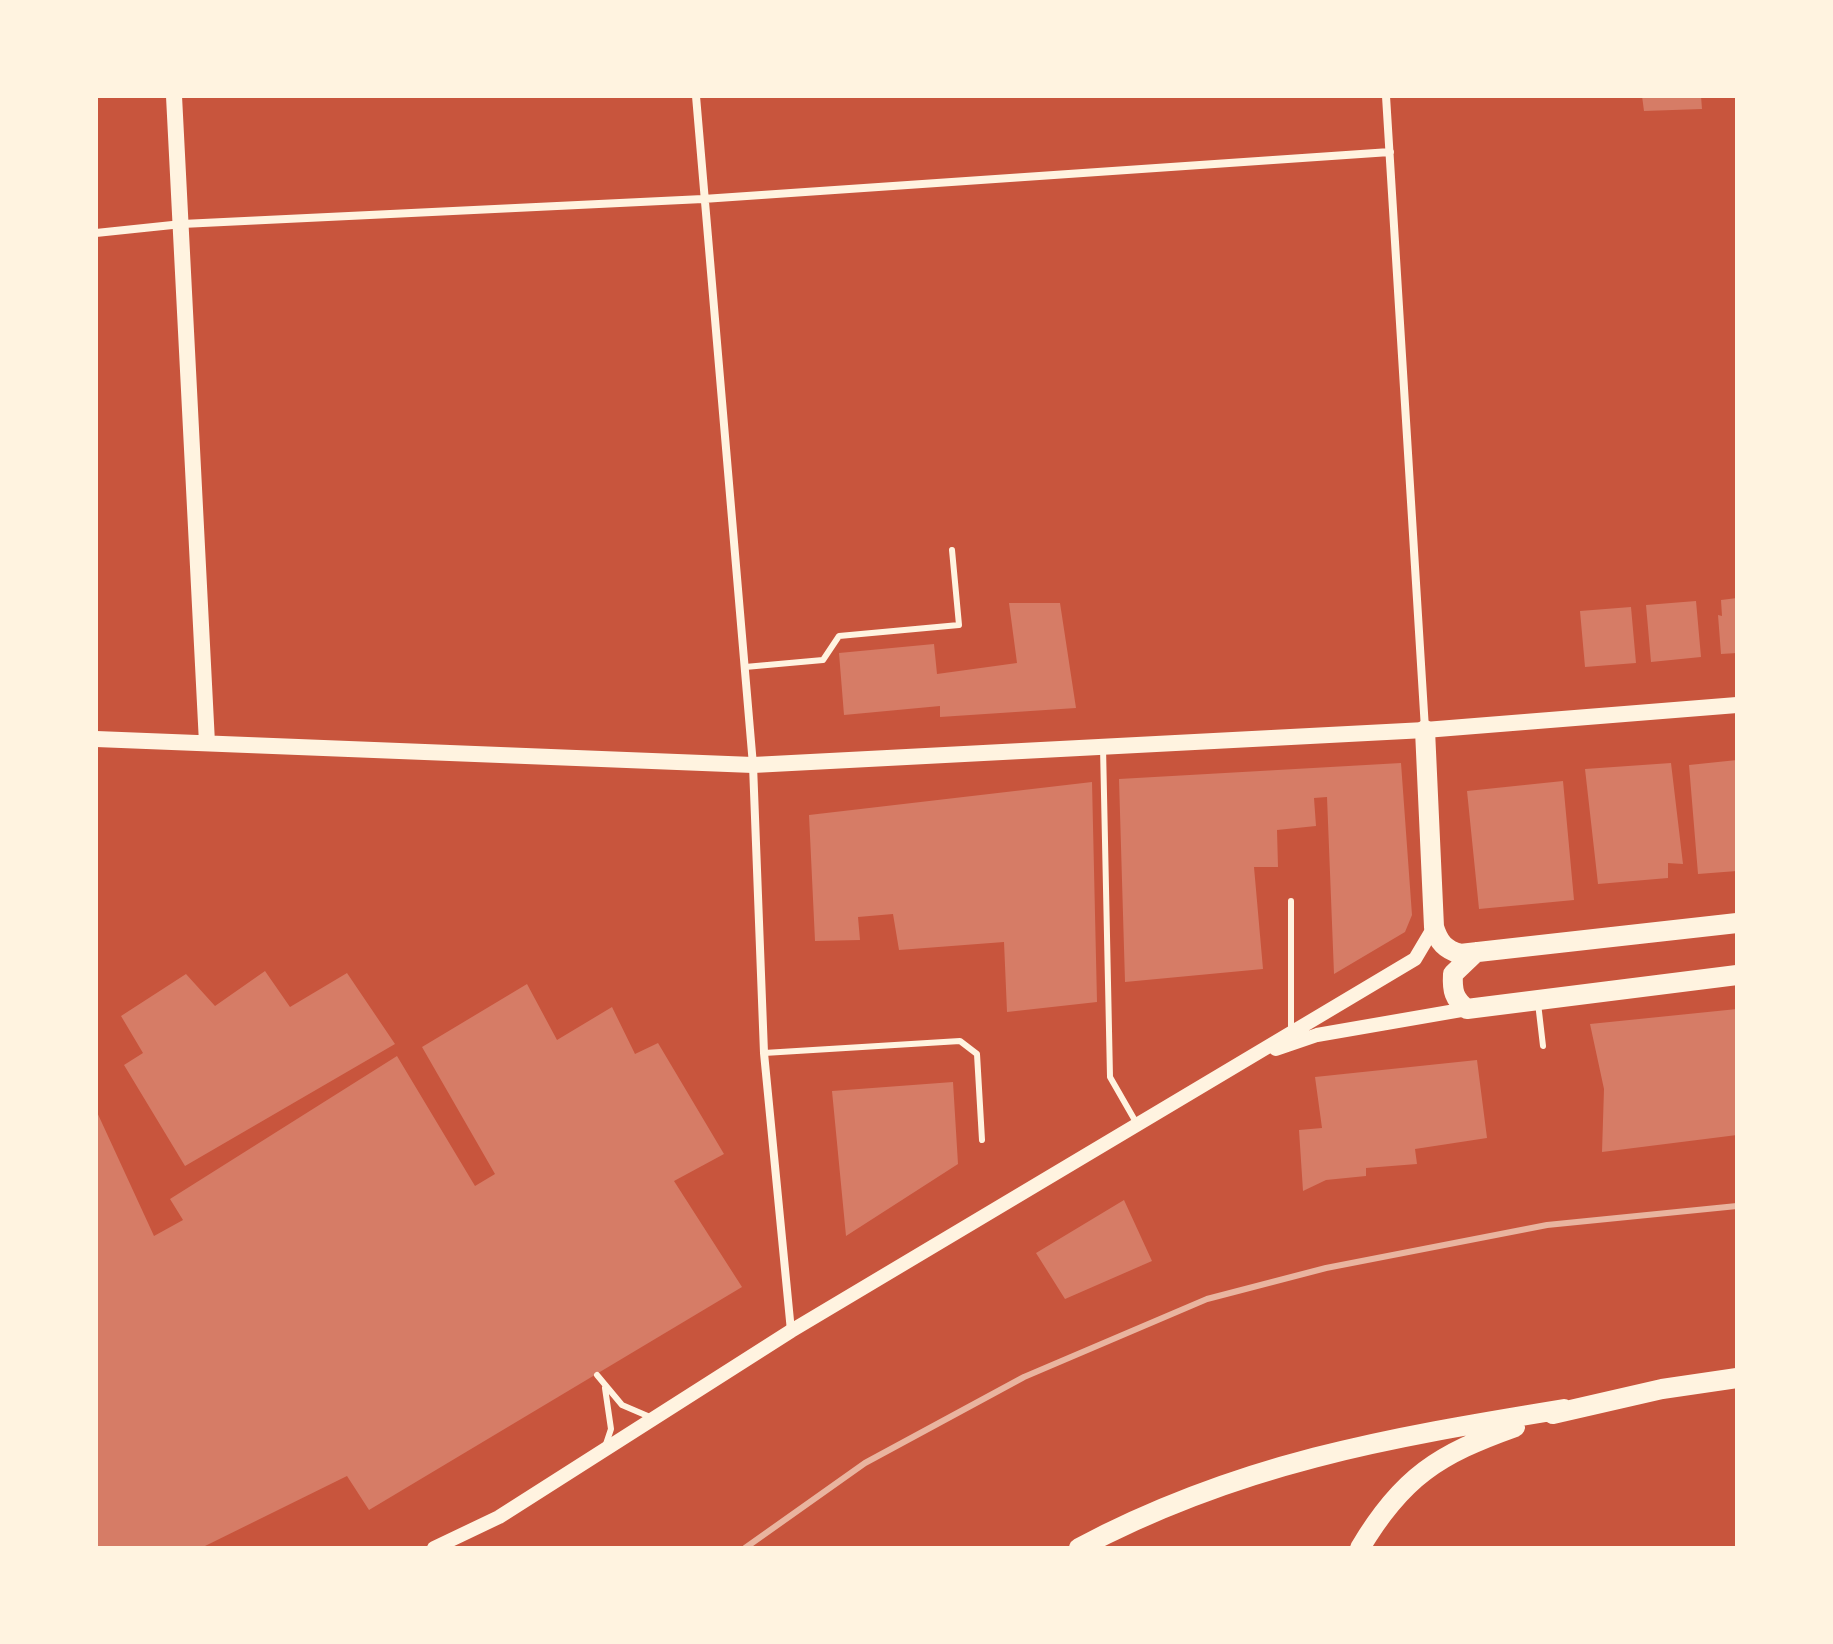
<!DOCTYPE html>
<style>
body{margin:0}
#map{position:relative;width:1833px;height:1644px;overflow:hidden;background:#c8553d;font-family:Lora,serif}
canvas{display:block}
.frame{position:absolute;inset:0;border:98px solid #fff3e0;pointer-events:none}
</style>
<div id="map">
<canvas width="1833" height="1644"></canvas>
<div class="frame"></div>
</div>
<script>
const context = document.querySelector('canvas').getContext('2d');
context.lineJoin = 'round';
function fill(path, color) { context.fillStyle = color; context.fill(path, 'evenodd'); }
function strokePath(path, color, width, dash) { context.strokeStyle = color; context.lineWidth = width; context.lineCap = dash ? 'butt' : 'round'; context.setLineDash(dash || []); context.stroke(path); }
const building = new Path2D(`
 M1642 96H1701L1702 109 1644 111Z
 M1737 598V653L1721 654 1718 615 1722 616 1721 600Z
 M1696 601 1701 657 1651 662 1646 605Z
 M1009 603H1060L1076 708 940 717V706L844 715 839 653 934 644 937 674 1017 663Z
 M1631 607 1636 663 1585 667 1580 611Z
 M1737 760V871L1698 874 1689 765Z
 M1401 763 1412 915 1405 932 1334 974 1327 797 1314 798 1316 826 1277 830 1278 867H1254L1263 969 1125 982 1119 779Z
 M1671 763 1683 864 1668 863V878L1598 884 1585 769Z
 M1563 781 1574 900 1479 909 1467 791Z
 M1092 782 1097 1002 1007 1012 1004 942 899 950 893 914 858 917 860 940 815 941 809 815Z
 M265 971 290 1007 347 973 395 1044 185 1166 124 1065 143 1053 121 1016 186 974 215 1006Z
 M527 984 557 1040 612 1007 635 1054 658 1043 724 1154 674 1181 742 1287 369 1510 347 1476 201 1548H96V1110L154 1236 183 1220 170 1199 397 1056 475 1186 495 1174 422 1047Z
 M1737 1009V1135L1602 1152 1604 1089 1590 1024Z
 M1477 1060 1487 1138 1415 1149 1417 1164 1366 1168V1176L1326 1180 1303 1191 1299 1130 1322 1128 1315 1077Z
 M953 1082 958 1164 846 1236 832 1091Z
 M1124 1200 1152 1261 1065 1299 1036 1253Z`);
const service = new Path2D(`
 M745 667 823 660 839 636 959 625 952 550
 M1103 747 1110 1077 1137 1124
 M1538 1003 1543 1046
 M1291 1030V901
 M764 1053 960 1041 977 1054 982 1140
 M597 1375 622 1405 650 1417
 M605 1388 611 1429 605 1447`);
const minor = new Path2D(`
 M696 96 753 765 764 1053 791 1331
 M1386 96 1425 729
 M96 233 182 224 703 199 1390 152`);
const tertiary = new Path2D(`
 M1276 1049 1317 1035 1467 1009
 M434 1548 499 1517 791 1331 1415 959 1434 927`);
const secondary = new Path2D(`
 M174 96 207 743
 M96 739 753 765 1425 730 1737 705`);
const primary = new Path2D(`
 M1425 730 1434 927C1439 943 1445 949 1460 954L1737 923
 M1476 952 1453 974C1452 991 1454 999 1467 1009L1737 975
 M1553 1414 1662 1389 1737 1378
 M1079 1548C1239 1463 1387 1438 1564 1409
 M1360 1548C1402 1477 1439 1454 1515 1427`);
const rail = new Path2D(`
 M745 1548 865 1463 1024 1377 1207 1299 1326 1268 1547 1225 1737 1206`);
fill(building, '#d67c66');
strokePath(service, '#fff3e0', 6);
strokePath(minor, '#fff3e0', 8);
strokePath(tertiary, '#fff3e0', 14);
strokePath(secondary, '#fff3e0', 16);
strokePath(primary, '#fff3e0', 20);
strokePath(rail, '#e9b49f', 6);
</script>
